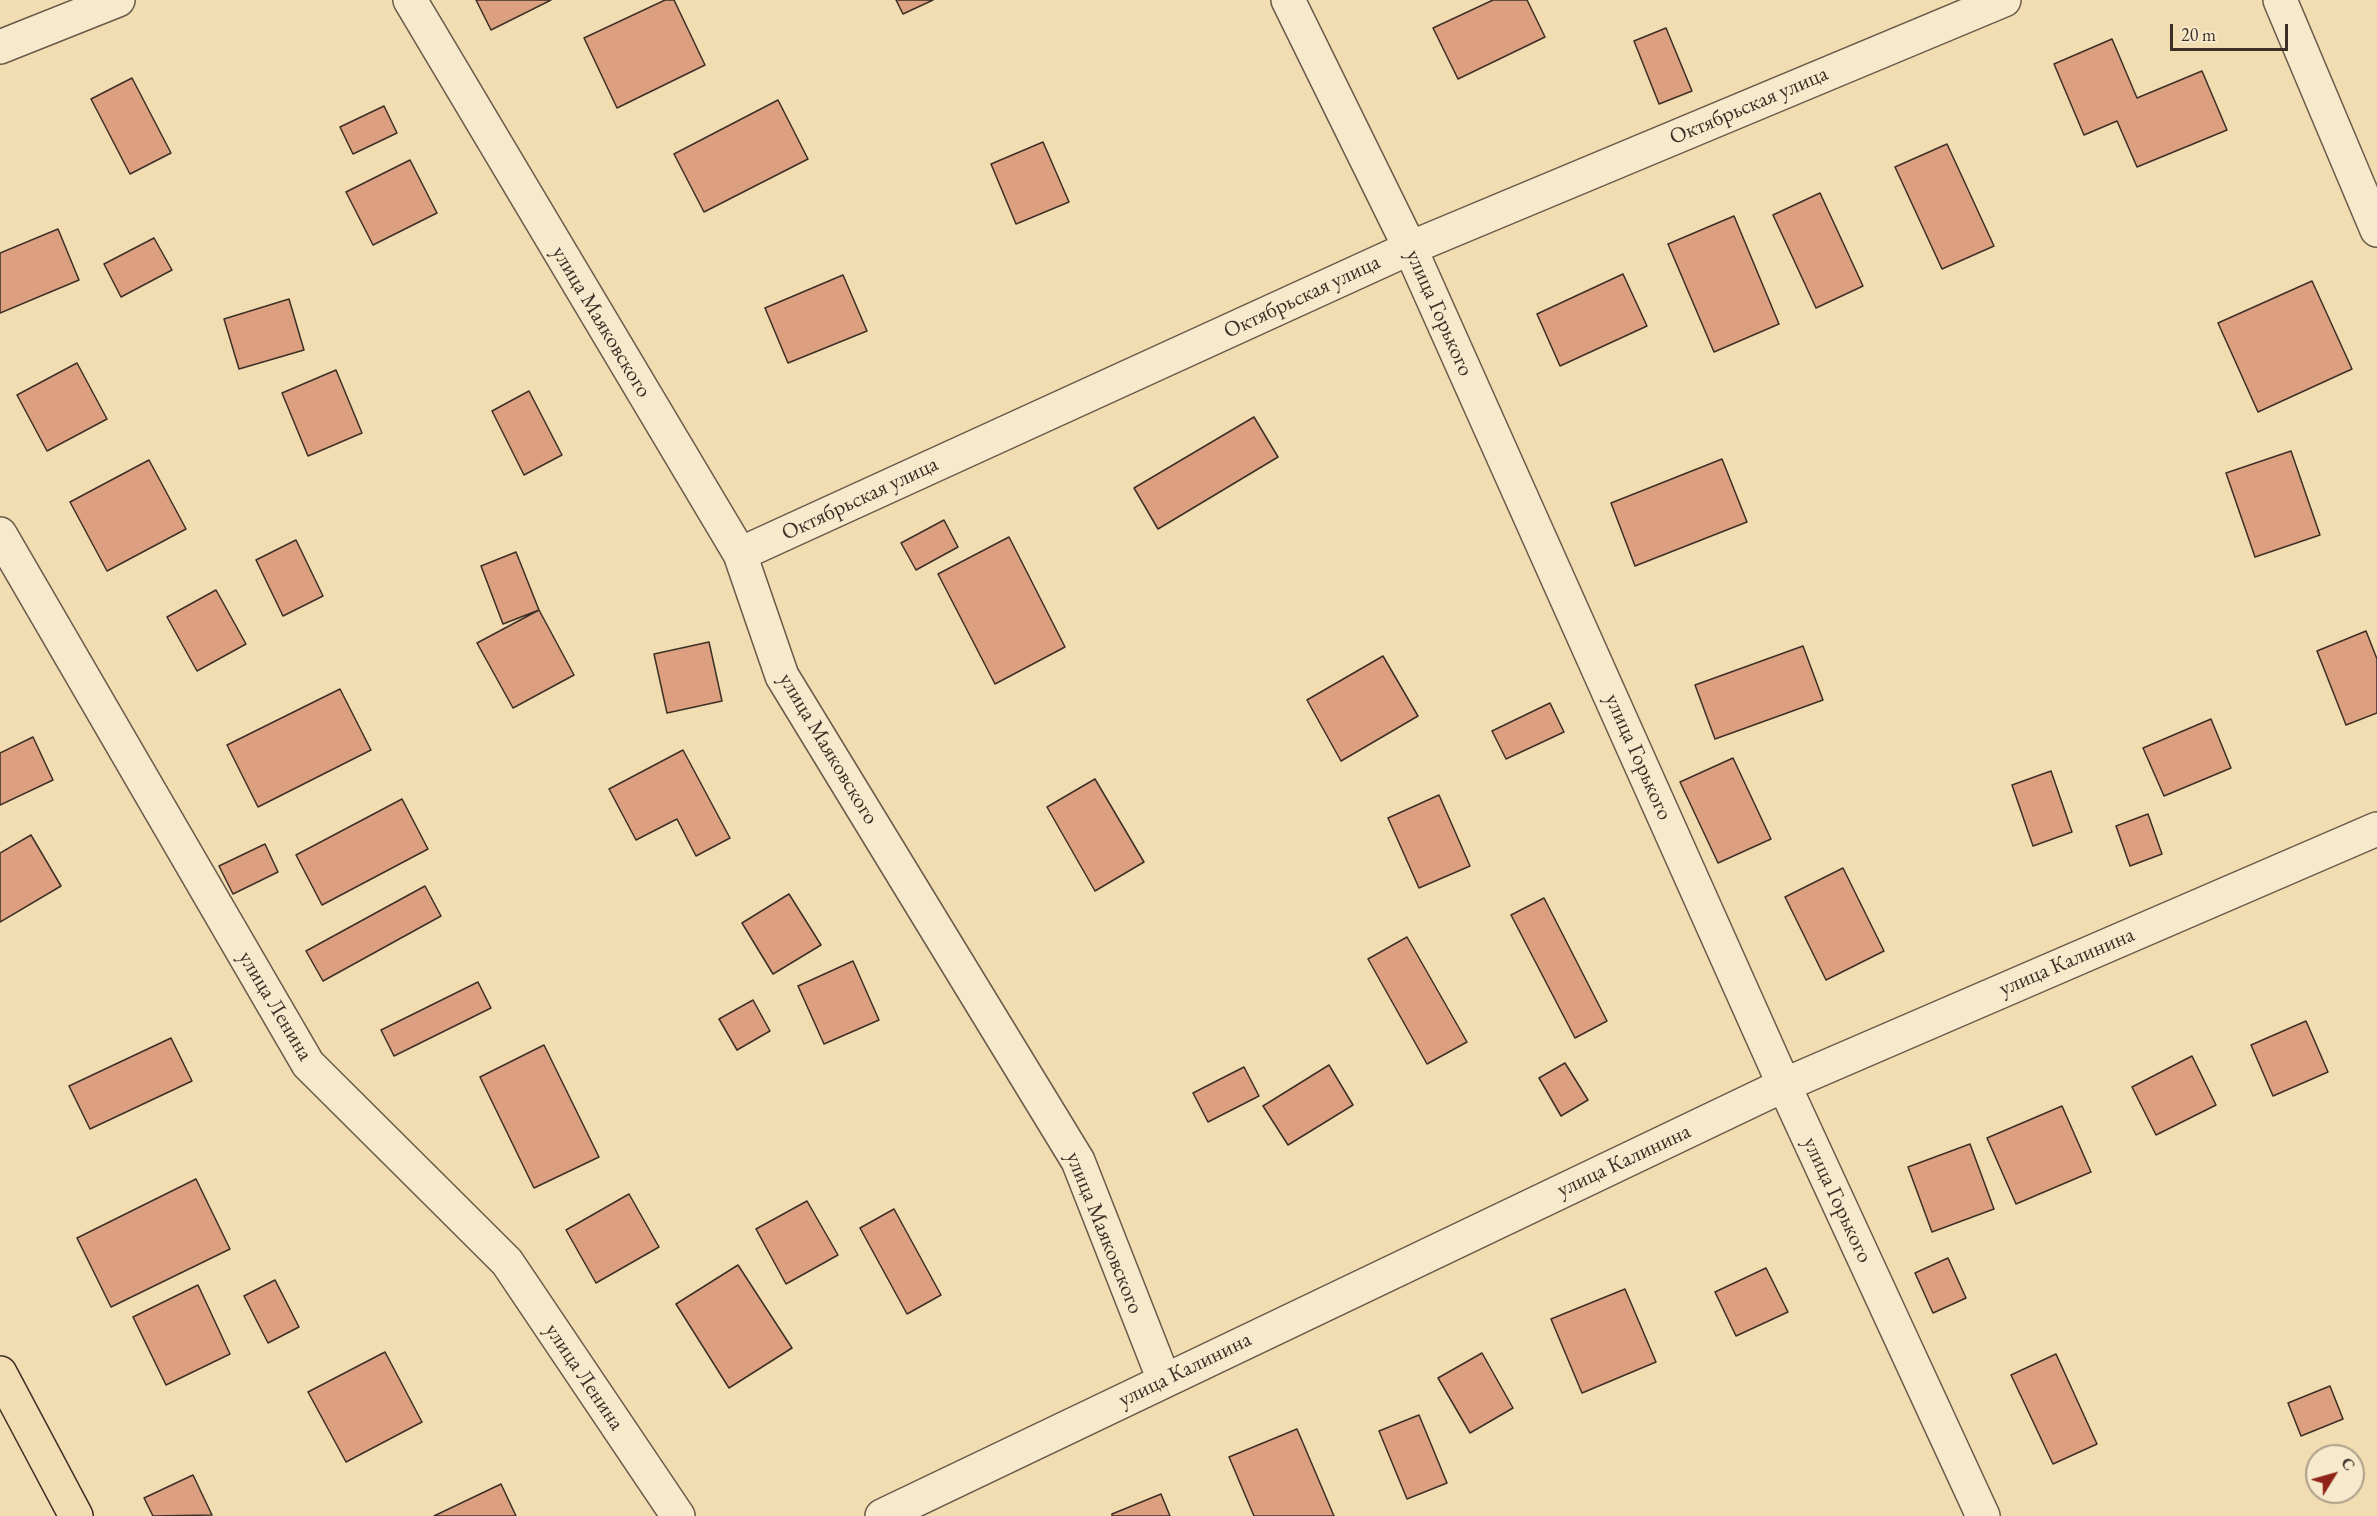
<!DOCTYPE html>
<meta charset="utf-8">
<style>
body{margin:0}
#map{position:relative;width:2377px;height:1516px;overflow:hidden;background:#f1ddb1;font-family:"EB Garamond",serif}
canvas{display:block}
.north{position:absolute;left:2305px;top:1444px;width:60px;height:60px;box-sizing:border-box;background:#f6e9cc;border:2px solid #ac9f8a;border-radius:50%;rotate:53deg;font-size:16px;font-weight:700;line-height:24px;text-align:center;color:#3c2f26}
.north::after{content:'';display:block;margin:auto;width:21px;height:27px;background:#8f2418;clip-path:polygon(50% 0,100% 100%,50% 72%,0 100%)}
.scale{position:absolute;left:2170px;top:24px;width:118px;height:27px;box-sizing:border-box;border:3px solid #3c2f26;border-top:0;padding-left:8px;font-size:18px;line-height:21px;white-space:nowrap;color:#3c2f26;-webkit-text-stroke:4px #f6e9cc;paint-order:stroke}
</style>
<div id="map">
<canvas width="2377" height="1516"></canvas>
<div class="north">С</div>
<div class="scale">20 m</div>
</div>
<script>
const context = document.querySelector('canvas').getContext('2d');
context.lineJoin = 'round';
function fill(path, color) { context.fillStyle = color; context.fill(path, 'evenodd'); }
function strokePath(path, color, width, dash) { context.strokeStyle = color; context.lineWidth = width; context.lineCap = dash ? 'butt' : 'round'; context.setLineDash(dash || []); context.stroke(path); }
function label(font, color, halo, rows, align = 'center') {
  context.font = font + ' "EB Garamond",serif'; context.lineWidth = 4.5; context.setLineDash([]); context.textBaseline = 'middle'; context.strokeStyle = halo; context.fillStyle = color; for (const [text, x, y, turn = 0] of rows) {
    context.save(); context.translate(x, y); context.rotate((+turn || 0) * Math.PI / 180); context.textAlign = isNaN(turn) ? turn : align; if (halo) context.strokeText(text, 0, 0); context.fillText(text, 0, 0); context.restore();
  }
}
const building = new Path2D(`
 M476 0H551L491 30Z
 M665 0H674L705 65 617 108 584 38Z
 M896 0H933L903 14Z
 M1493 0H1527L1545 37 1458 79 1433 28Z
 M1666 28 1692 91 1659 104 1634 41Z
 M2112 39 2137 98 2202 71 2227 130 2137 167 2117 121 2084 135 2054 64Z
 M132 78 171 153 130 174 91 99Z
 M778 100 808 159 704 212 674 154Z
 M384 106 397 133 353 154 340 127Z
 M1043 142 1069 202 1016 224 991 164Z
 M1947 144 1994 246 1942 269 1895 167Z
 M410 160 437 213 373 245 346 192Z
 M1820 193 1863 286 1816 308 1773 215Z
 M1734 216 1779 324 1714 352 1668 244Z
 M58 229 79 280 0 313V253Z
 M154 238 172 270 121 297 104 264Z
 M1623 274 1647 326 1560 366 1537 314Z
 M843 275 867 331 788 363 765 308Z
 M2312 281 2352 369 2258 412 2218 323Z
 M289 299 304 350 239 369 224 319Z
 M77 363 107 419 47 451 17 395Z
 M336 370 362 433 308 456 282 393Z
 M529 391 562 455 524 475 492 411Z
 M1254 417 1278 457 1158 529 1134 488Z
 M2291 451 2320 535 2255 557 2226 473Z
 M1722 459 1747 522 1635 566 1611 503Z
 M149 460 186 529 107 571 70 502Z
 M944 520 958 547 916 570 901 543Z
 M1009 537 1065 647 995 684 938 574Z
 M296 540 323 596 283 616 256 560Z
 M516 552 539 610 503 624 481 566Z
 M216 590 246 644 197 671 167 617Z
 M539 610 574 675 513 708 477 643Z
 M2366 631 2377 659V713L2346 725 2317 651Z
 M709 642 722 701 667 713 654 654Z
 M1803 646 1823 700 1715 739 1695 685Z
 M1383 656 1418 716 1341 761 1307 700Z
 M340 689 371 750 258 807 227 745Z
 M1550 703 1564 732 1506 759 1492 731Z
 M2211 719 2231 768 2164 796 2143 748Z
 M33 737 53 780 0 805V753Z
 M683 750 730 838 696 856 677 819 636 840 609 789Z
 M1733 758 1771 839 1718 863 1680 782Z
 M2051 771 2072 832 2033 846 2012 785Z
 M1095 779 1144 862 1095 891 1047 807Z
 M1439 795 1470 866 1419 888 1388 818Z
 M402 799 428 849 322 905 296 855Z
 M2148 814 2162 854 2130 866 2116 826Z
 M31 835 61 886 0 922V853Z
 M265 844 278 872 233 894 219 866Z
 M1843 868 1884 951 1826 980 1785 897Z
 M425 886 441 916 323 981 306 951Z
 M789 894 821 945 773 974 742 923Z
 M1544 898 1607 1021 1575 1038 1511 915Z
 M1407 937 1467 1042 1427 1064 1368 959Z
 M853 961 879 1020 824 1044 798 986Z
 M478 982 491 1008 394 1056 381 1030Z
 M753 1000 770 1031 737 1050 719 1019Z
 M2306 1021 2328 1072 2273 1096 2251 1045Z
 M171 1038 192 1081 90 1129 69 1086Z
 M544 1045 599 1157 534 1188 480 1077Z
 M2192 1056 2216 1105 2156 1135 2132 1087Z
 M1565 1063 1588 1100 1561 1116 1539 1078Z
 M1329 1065 1353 1105 1288 1145 1263 1106Z
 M1244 1067 1259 1096 1208 1122 1193 1093Z
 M2062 1106 2091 1172 2016 1204 1987 1138Z
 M1970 1144 1994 1209 1932 1232 1908 1167Z
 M196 1179 230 1249 111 1307 77 1238Z
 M629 1194 659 1247 596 1283 566 1230Z
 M807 1201 838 1255 786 1284 756 1229Z
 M894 1209 941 1295 907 1314 860 1228Z
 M1948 1258 1966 1298 1933 1313 1915 1273Z
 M738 1265 792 1348 729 1388 676 1304Z
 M1766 1268 1788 1312 1736 1336 1715 1292Z
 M275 1280 299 1327 268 1343 244 1296Z
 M198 1285 230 1354 166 1385 133 1317Z
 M1625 1289 1656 1362 1582 1393 1551 1319Z
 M385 1352 422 1422 346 1462 308 1392Z
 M1482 1353 1513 1408 1470 1433 1438 1378Z
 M2056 1354 2097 1444 2053 1464 2011 1375Z
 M2330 1386 2343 1419 2301 1436 2288 1403Z
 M1419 1415 1447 1483 1407 1499 1379 1431Z
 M1297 1429 1334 1516H1254L1229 1457Z
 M193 1475 212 1515 153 1516 144 1498Z
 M501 1484 516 1516H434Z
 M1161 1494 1170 1516H1112V1514Z`);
const minor = new Path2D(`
 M410 0 740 554 782 676 1078 1161 1164 1380
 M1288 0 1410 248 1784 1085 1983 1516
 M2280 0 2377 230
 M0 47 118 0
 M0 534 308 1064 507 1262 678 1516
 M740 554 1410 248 2004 0
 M882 1516 1784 1085 2377 829`);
const major = new Path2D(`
 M0 1373 76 1516`);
const streetNames = [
 ["Октябрьская улица",1749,106,-23],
 ["Октябрьская улица",1302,297,-25],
 ["улица Горького",1439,313,66],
 ["улица Маяковского",601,322,59],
 ["Октябрьская улица",860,499,-25],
 ["улица Маяковского",828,749,59],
 ["улица Горького",1638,757,66],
 ["улица Калинина",2067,962,-23],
 ["улица Ленина",275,1006,59],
 ["улица Калинина",1624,1161,-25],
 ["улица Горького",1837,1200,65],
 ["улица Маяковского",1104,1233,68],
 ["улица Калинина",1185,1370,-26],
 ["улица Ленина",584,1377,56]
];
fill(building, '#dca080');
strokePath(building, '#3c2f26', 1.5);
strokePath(minor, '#695a49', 36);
strokePath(major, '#3c2f26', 36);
strokePath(minor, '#f6e9cc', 33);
strokePath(major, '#f1ddb1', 33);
label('22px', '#3c2f26', '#f6e9cc', streetNames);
</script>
